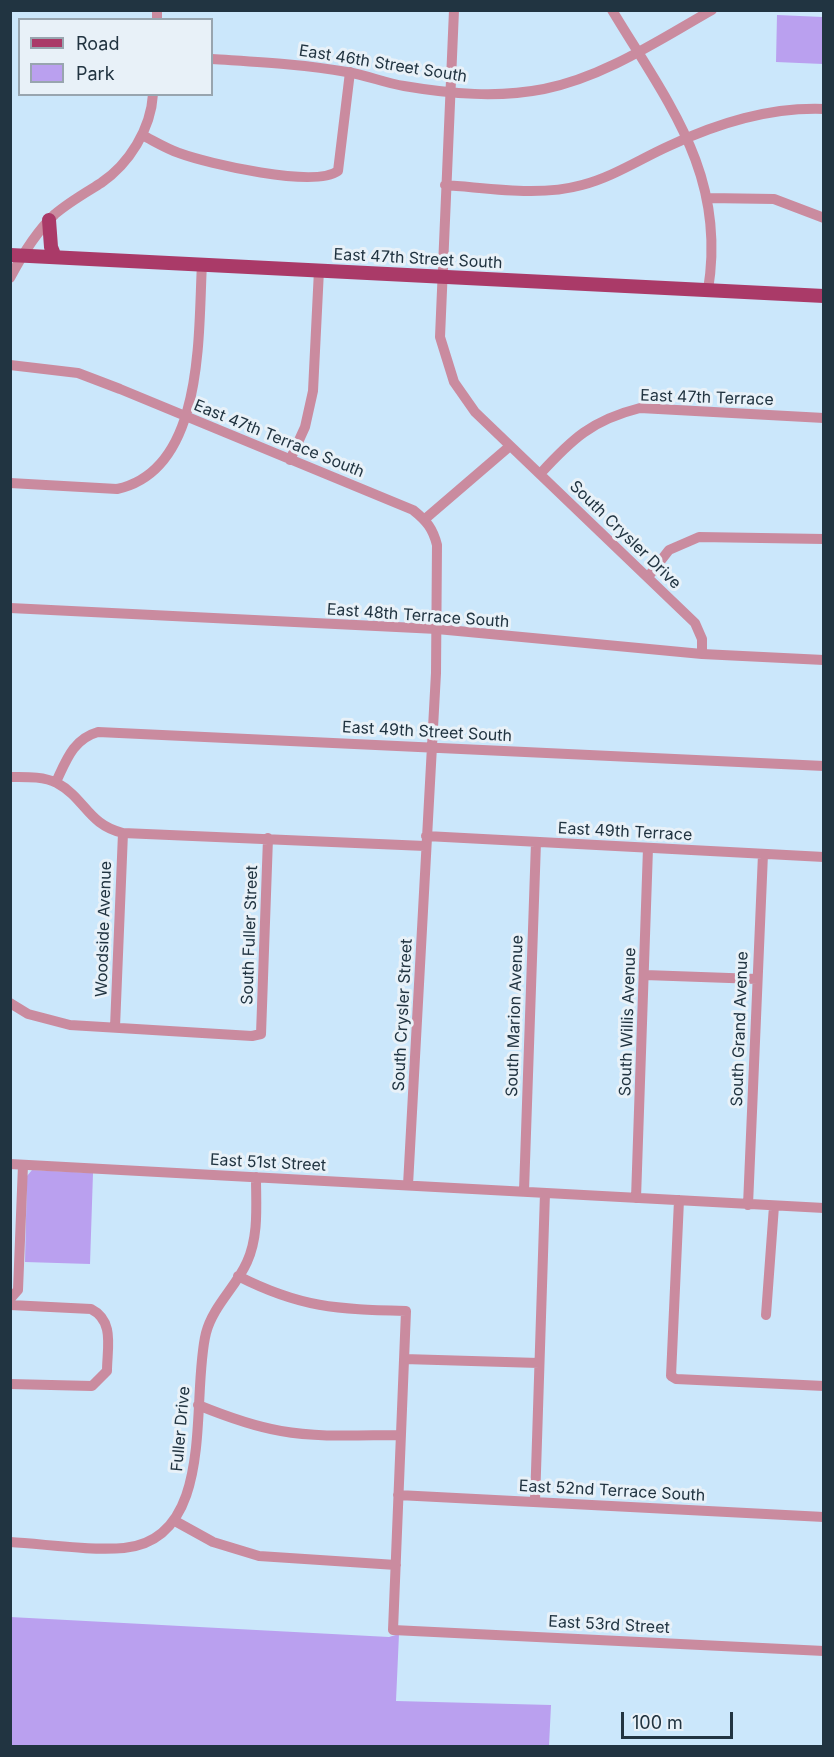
<!DOCTYPE html>
<style>
body{margin:0}
#map{position:relative;width:834px;height:1757px;overflow:hidden;background:#cbe7fb;font-family:Inter,sans-serif}
canvas{display:block}
.frame{position:absolute;inset:0;border:12px solid #213441;pointer-events:none}
.legend{position:absolute;left:18px;top:18px;width:195px;height:78px;box-sizing:border-box;background:#e8f1f8;border:2px solid #98a5af;margin:0;padding:8px 10px;list-style:none;font-size:18px;color:#213441}
.legend li{display:flex;align-items:center;gap:12px;height:30px}
.legend b{width:30px;border:2px solid #98a5af}
.scale{position:absolute;left:621px;top:1712px;width:112px;height:27px;box-sizing:border-box;border:3px solid #213441;border-top:0;padding-left:8px;font-size:18px;line-height:21px;white-space:nowrap;color:#213441;-webkit-text-stroke:4px #e8f1f8;paint-order:stroke}
</style>
<div id="map">
<canvas width="834" height="1757"></canvas>
<div class="frame"></div>
<ul class="legend">
<li><b style="height:8px;background:#aa3a68"></b>Road</li>
<li><b style="height:16px;background:#baa0ef"></b>Park</li>
</ul>
<div class="scale">100 m</div>
</div>
<script>
const context = document.querySelector('canvas').getContext('2d');
context.lineJoin = 'round';
function fill(path, color) { context.fillStyle = color; context.fill(path, 'evenodd'); }
function strokePath(path, color, width, dash) { context.strokeStyle = color; context.lineWidth = width; context.lineCap = dash ? 'butt' : 'round'; context.setLineDash(dash || []); context.stroke(path); }
function label(font, color, halo, rows, align = 'center') {
  context.font = font + ' Inter,sans-serif'; context.lineWidth = 6; context.setLineDash([]); context.textBaseline = 'middle'; context.strokeStyle = halo; context.fillStyle = color; for (const [text, x, y, turn = 0] of rows) {
    context.save(); context.translate(x, y); context.rotate((+turn || 0) * Math.PI / 180); context.textAlign = isNaN(turn) ? turn : align; if (halo) context.strokeText(text, 0, 0); context.fillText(text, 0, 0); context.restore();
  }
}
const green = new Path2D(`
 M777 15 823 17V64L776 62Z
 M32 1170 93 1173 90 1264 25 1262 27 1176Z
 M10 1617 389 1637 399 1634 396 1701 551 1705 549 1746H11Z`);
const minor = new Path2D(`
 M454 10 440 337 454 382 475 412 695 623 702 639V654
 M612 10C668 103 727 175 708 290
 M157 20V10
 M212 59C257 62 302 64 347 72 366 75 385 83 404 86 451 94 498 98 544 89 604 77 659 40 712 10
 M142 135C154 141 167 149 179 153 209 164 314 188 338 171L350 72
 M445 185C489 188 539 197 582 185 613 177 640 159 669 146 718 123 769 107 824 109
 M708 198 774 199 824 218
 M10 278C22 255 36 232 55 214 69 202 85 193 101 183 129 164 151 129 153 94
 M10 365 78 373 120 389 413 510C427 521 433 529 437 545L436 673 408 1185
 M290 460 305 427 313 391 319 270
 M540 474C572 439 592 420 640 408L824 418
 M10 483 117 489C205 470 198 334 202 264
 M425 519 510 446
 M648 577 669 550 699 537 824 539
 M10 608 437 629 702 654 824 660
 M10 777C25 777 43 776 57 783 85 798 88 825 123 833L425 846
 M56 782C66 761 73 739 98 732L824 766
 M426 836 824 857
 M645 975 757 979
 M10 1003 28 1014 70 1025 252 1036 261 1034 268 838
 M115 1027 123 833
 M10 1164 824 1208
 M524 1191 536 842
 M636 1198 648 848
 M679 1200 671 1376 676 1379 824 1386
 M748 1205 763 854
 M238 1276C301 1308 336 1309 406 1311L393 1630 824 1651
 M10 1299 18 1290 23 1165
 M10 1305 91 1309C115 1321 107 1348 107 1371L92 1386 10 1384
 M766 1315 774 1206
 M404 1359 539 1363
 M198 1405C225 1416 252 1426 281 1431 320 1438 361 1435 401 1435
 M398 1495 824 1517
 M535 1502 545 1193
 M175 1521 213 1542 259 1556 396 1565
 M10 1542C45 1544 90 1551 124 1548 218 1539 190 1397 206 1333 213 1306 236 1287 247 1262 259 1236 256 1205 256 1177`);
const major = new Path2D(`
 M49 220 51 247 55 257
 M10 255 824 296`);
const streetNames = [
 ["East 46th Street South",383,64,9],
 ["East 47th Street South",418,259,3],
 ["East 47th Terrace",707,398,2],
 ["East 47th Terrace South",279,439,22],
 ["South Crysler Drive",625,535,44],
 ["East 48th Terrace South",418,616,4],
 ["East 49th Street South",427,732,3],
 ["East 49th Terrace",625,832,3],
 ["Woodside Avenue",104,929,-88],
 ["South Fuller Street",250,935,-88],
 ["South Crysler Street",403,1015,-87],
 ["South Marion Avenue",515,1016,-88],
 ["South Willis Avenue",628,1022,-88],
 ["South Grand Avenue",740,1029,-88],
 ["East 51st Street",268,1163,3],
 ["Fuller Drive",181,1429,-85],
 ["East 52nd Terrace South",612,1491,3],
 ["East 53rd Street",609,1625,3]
];
fill(green, '#baa0ef');
strokePath(minor, '#ca8b9f', 10);
strokePath(major, '#aa3a68', 14);
label('16px', '#213441', '#e8f1f8', streetNames);
</script>
